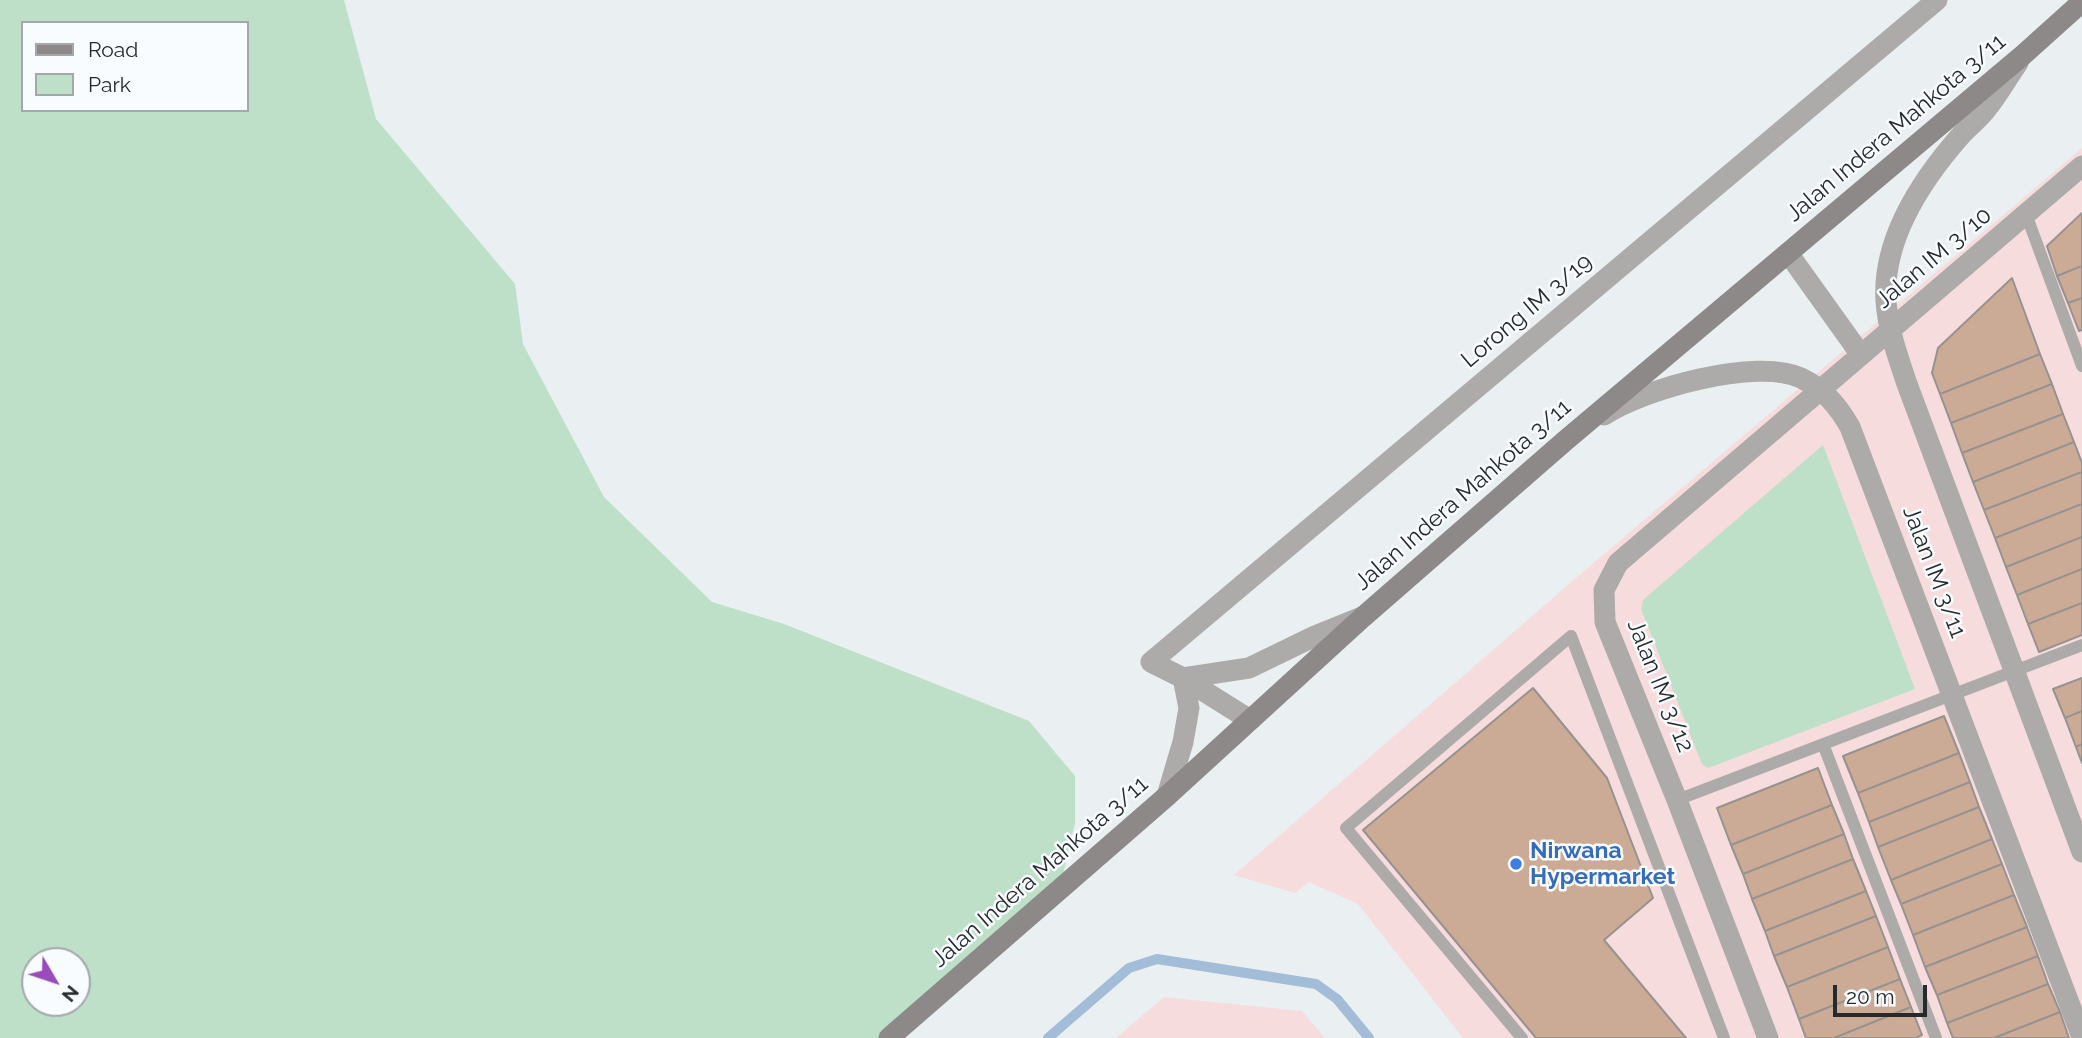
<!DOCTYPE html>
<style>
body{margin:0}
#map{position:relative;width:2082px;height:1038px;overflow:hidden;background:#eaeff2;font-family:Raleway,sans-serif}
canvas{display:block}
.legend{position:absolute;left:21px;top:21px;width:228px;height:91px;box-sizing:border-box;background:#f8fcff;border:2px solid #a4a8aa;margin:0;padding:9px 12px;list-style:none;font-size:21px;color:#27292a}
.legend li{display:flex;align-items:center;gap:14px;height:35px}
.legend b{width:35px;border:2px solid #a4a8aa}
.north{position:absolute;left:21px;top:947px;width:70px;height:70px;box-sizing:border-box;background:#f8fcff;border:2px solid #a4a8aa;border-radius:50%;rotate:129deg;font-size:19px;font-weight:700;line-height:28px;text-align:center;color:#27292a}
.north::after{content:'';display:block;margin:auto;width:24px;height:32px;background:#9a4bbb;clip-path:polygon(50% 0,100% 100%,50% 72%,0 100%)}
.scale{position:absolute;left:1833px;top:985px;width:94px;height:32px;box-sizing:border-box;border:4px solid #27292a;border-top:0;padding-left:9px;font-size:21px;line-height:24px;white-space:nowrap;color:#27292a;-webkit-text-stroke:5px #f8fcff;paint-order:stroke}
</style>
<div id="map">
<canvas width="2082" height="1038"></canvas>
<ul class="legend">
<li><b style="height:9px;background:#8d8989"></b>Road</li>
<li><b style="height:19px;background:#bedfc8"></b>Park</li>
</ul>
<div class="north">N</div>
<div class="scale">20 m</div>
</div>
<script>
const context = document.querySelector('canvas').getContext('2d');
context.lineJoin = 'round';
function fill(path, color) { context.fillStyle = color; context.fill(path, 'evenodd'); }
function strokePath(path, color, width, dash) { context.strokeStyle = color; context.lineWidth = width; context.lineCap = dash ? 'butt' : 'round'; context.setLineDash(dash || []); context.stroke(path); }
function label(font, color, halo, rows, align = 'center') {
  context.font = font + ' Raleway,sans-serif'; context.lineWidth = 5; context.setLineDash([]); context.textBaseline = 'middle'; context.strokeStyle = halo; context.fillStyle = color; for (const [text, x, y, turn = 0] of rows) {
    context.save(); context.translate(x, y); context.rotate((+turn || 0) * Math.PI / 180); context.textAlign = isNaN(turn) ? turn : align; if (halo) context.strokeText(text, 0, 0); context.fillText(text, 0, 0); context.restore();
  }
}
const commercial = new Path2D(`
 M2082 148V1038H1463L1358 904 1309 882 1295 893 1234 875 1577 577Z
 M1164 997 1302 1011 1325 1038H1116Z`);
const green = new Path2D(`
 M0 0H344L376 119 515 284 523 344 604 497 712 602 784 624 1029 721 1075 776V823L1059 892 889 1038H0ZM23 23H247V110H23ZM35 961H77V1003H35Z
 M1823 445 1915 689 1708 768 1702 764 1641 609 1643 600Z`);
const stream = new Path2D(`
 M1048 1038 1129 968 1157 959 1316 984 1337 999 1369 1038`);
const building = new Path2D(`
 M2082 213V266L2057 276 2047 246Z
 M2082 266V298L2068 303 2057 276Z
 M2012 278 2040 354 1940 394 1932 373 1938 348Z
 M2082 298V330L2079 331 2068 303Z
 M2040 354 2052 384 1951 423 1940 394Z
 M2052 384 2063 414 1962 453 1951 423Z
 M2063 414 2074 442 1973 482 1962 453Z
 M2074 442 2082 463V472L1984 510 1973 482Z
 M2082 472V504L1995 538 1984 510Z
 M2082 504V537L2006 567 1995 538Z
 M2082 537V569L2017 595 2006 567Z
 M2082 569V603L2028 624 2017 595Z
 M2082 603V635L2039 652 2028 624Z
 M2082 678V711L2065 718 2053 689Z
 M1533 688 1607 778 1653 898 1604 940 1686 1038H1536L1363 830Z
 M2082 711V744L2076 747 2065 718Z
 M1944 716 1959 753 1858 793 1843 756Z
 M2082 744V763L2076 747Z
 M1959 753 1970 782 1869 822 1858 793Z
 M1818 768 1832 805 1731 845 1717 808Z
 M1970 782 1979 807 1878 847 1869 822Z
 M1832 805 1844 834 1743 874 1731 845Z
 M1979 807 1992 839 1891 880 1878 847Z
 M1844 834 1853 859 1752 899 1743 874Z
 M1992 839 2002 864 1901 904 1891 880Z
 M1853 859 1866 891 1765 931 1752 899Z
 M2002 864 2014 895 1913 935 1901 904Z
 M1866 891 1876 916 1774 956 1765 931Z
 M2014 895 2027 927 1925 967 1913 935Z
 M1876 916 1888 947 1787 987 1774 956Z
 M2027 927 2038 956 1937 995 1925 967Z
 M1888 947 1900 979 1799 1019 1787 987Z
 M2038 956 2048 984 1947 1023 1937 995Z
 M1900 979 1911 1007 1834 1038H1806L1799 1019Z
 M2048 984 2060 1012 1994 1038H1953L1947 1023Z
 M1911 1007 1922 1035 1916 1038H1834Z
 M2060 1012 2069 1038H1994Z`);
const lane = new Path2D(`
 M2026 214 2082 366
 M1823 744 1936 1038
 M1677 800 2082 645
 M1522 1038 1346 828 1571 636 1724 1038`);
const street = new Path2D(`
 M2018 63C2008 77 1999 93 1988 107 1981 117 1971 125 1962 134 1923 178 1882 239 1886 301 1888 330 1898 357 1907 384L2082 852
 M1788 253 1861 355
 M1604 415C1643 389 1757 357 1801 378 1824 389 1838 406 1850 427L2082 1037
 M1183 678 1249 668 1315 636 1362 617
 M1250 720 1183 678 1151 662 1937 0
 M1167 796 1183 742 1189 708 1183 678
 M1768 1038 1677 800 1605 622 1604 590 1618 563 2082 166`);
const secondary = new Path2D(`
 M889 1038 1167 796 1363 617 1566 440 2023 55 2082 2`);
const markers = [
 [1516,864,7,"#3f7fe0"]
];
const streetNames = [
 ["Jalan Indera Mahkota 3/11",1896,128,-40],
 ["Jalan IM 3/10",1934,258,-40],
 ["Lorong IM 3/19",1527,311,-40],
 ["Jalan Indera Mahkota 3/11",1463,495,-41],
 ["Jalan IM 3/11",1934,572,69],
 ["Jalan IM 3/12",1660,686,68],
 ["Jalan Indera Mahkota 3/11",1040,872,-41]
];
const shopNames = [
 ["Nirwana",1530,851],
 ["Hypermarket",1530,877]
];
fill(commercial, '#f7dcde');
fill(green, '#bedfc8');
strokePath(stream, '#a3bcd7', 10);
fill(building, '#cbab96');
strokePath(building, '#97928f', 2);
strokePath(lane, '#adaaaa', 12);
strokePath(street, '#adaaaa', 21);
strokePath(secondary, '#8d8989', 21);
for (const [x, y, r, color] of markers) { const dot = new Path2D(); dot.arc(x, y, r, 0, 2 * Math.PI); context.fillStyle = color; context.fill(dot); strokePath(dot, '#f8fcff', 2.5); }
label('23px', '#27292a', '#f8fcff', streetNames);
label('bold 23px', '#366cbe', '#f8fcff', shopNames, 'left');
</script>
